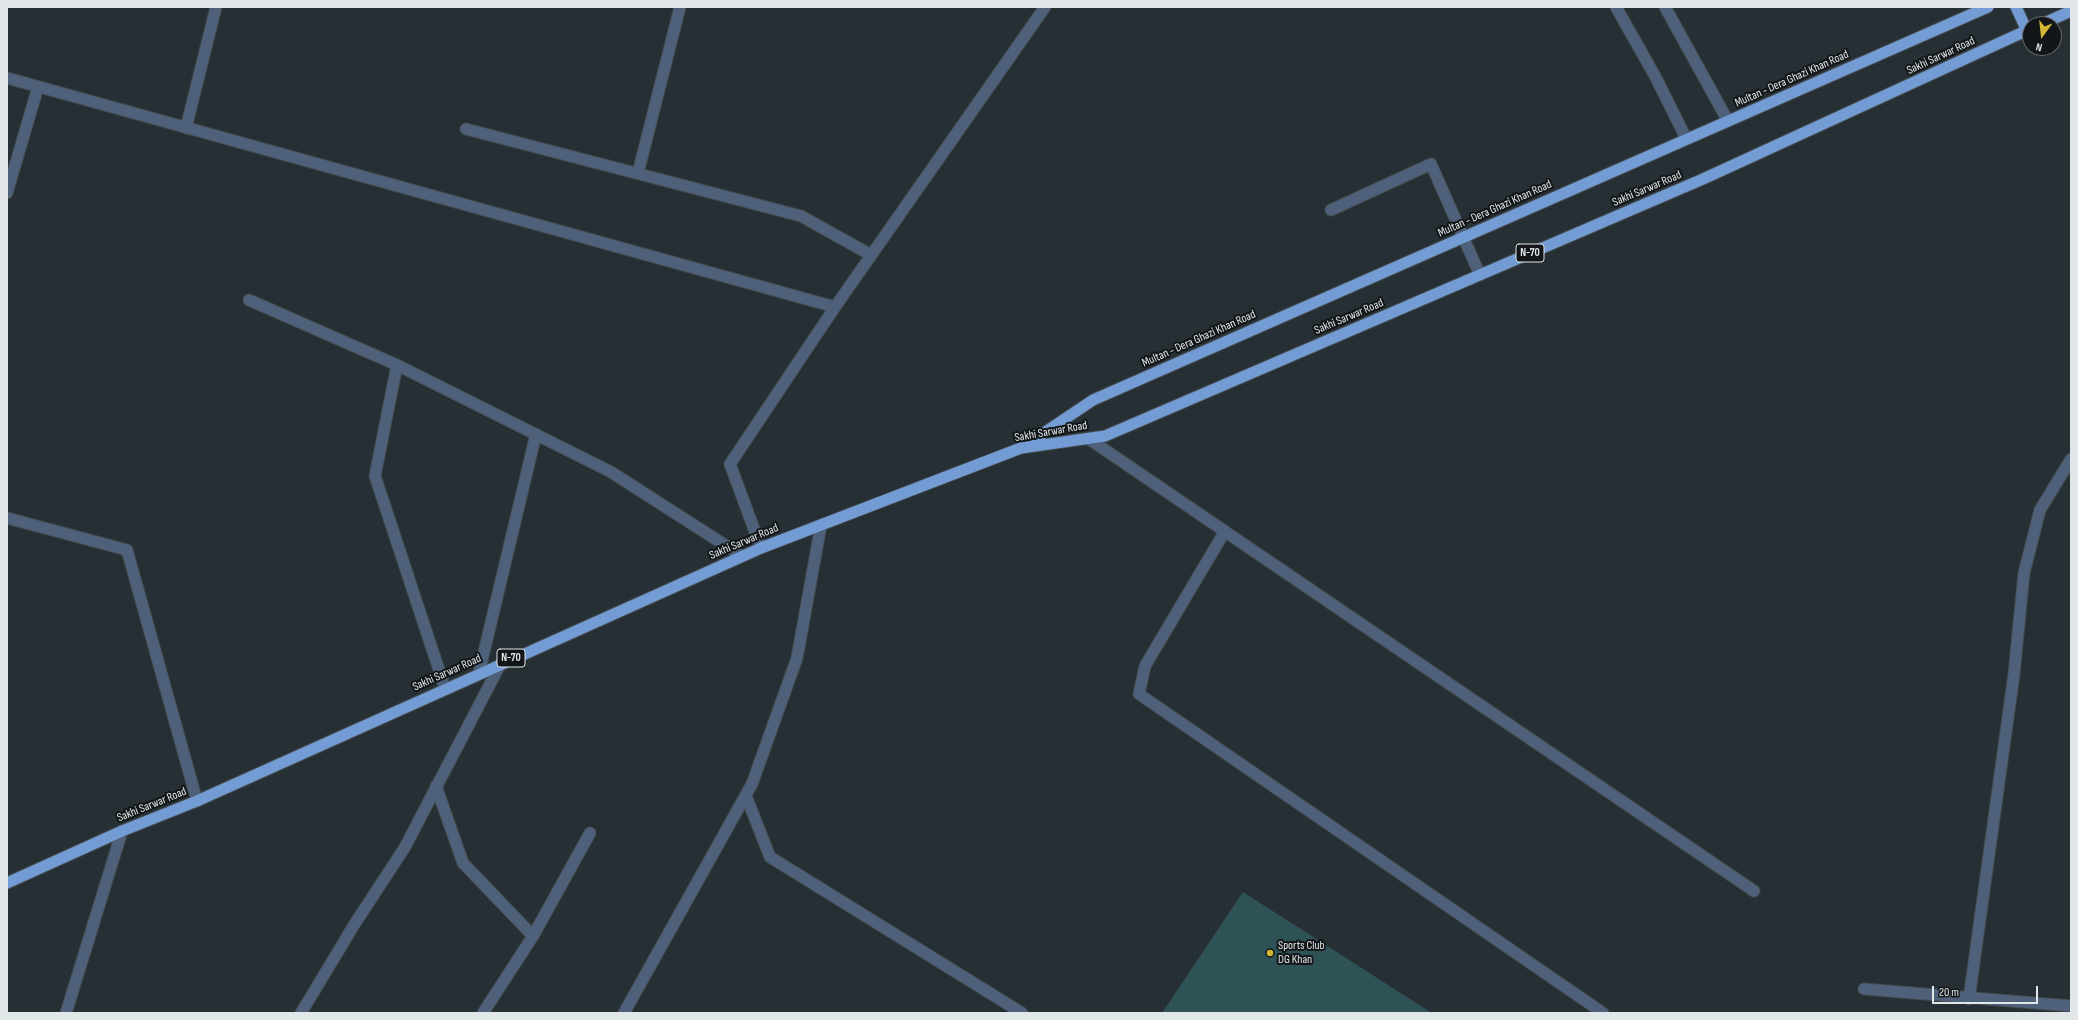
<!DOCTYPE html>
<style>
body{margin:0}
#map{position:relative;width:2078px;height:1020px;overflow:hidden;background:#262f33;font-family:"Sofia Sans Condensed",sans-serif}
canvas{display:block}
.frame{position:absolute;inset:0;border:8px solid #e1e6e9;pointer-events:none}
.north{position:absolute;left:2022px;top:16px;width:40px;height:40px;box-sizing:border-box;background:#121618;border:1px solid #65696c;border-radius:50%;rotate:195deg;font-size:11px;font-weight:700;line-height:16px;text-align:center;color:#e1e6e9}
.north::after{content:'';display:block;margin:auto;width:14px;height:18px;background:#d4b635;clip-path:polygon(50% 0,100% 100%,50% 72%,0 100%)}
.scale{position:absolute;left:1932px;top:986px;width:106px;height:18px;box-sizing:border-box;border:2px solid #e1e6e9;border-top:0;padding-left:5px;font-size:12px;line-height:14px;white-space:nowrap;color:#e1e6e9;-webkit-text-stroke:3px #121618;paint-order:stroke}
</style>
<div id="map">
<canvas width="2078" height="1020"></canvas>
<div class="frame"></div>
<div class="north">N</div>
<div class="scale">20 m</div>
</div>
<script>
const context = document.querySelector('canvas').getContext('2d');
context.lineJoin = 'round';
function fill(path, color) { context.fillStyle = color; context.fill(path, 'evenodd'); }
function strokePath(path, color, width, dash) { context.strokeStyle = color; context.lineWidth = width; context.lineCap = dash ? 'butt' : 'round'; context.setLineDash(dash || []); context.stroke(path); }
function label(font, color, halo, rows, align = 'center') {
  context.font = font + ' "Sofia Sans Condensed",sans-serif'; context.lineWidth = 4; context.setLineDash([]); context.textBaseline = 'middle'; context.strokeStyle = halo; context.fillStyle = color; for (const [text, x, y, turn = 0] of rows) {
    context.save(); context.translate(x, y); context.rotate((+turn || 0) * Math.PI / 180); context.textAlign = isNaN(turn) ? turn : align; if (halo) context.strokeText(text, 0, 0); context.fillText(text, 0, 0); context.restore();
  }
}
const building = new Path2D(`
 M1243 892 1432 1013H1162Z`);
const service = new Path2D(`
 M1331 210 1431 164 1480 275`);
const minor = new Path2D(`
 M1616 7 1655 76 1686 138
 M1665 7 1728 121
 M7 78 835 307
 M186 128 216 7
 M466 129 801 216 871 255
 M638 173 680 7
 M7 193 38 87
 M249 300 397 365 611 472 742 556
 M397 365 375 476 445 688
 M1089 439 1754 891
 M7 518 127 550 197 801
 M1225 531 1145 666 1139 694 1603 1013
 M761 548 730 464 835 307 1045 7
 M479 673 536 434
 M436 786 463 863 533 936
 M746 796 770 857 1022 1013
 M1864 989 2071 1006
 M1969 999 2014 674 2024 573 2040 510 2071 459
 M66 1013 122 831
 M483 1013 533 936 590 833
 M624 1013 752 784 797 658 821 525`);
const tertiary = new Path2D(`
 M301 1013 354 925 405 847 501 663`);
const trunk = new Path2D(`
 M2016 7 2027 31
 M2042 24 2071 11
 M1023 447 1093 400 1988 7
 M7 883 122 831 197 801 761 548 1021 448 1105 436 1703 179 2030 29`);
const markers = [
 [1270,953,4,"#d4b635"]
];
const shields = [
 [1530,253,28],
 [511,658,28]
];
const shieldNames = [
 ["N-70",1530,253],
 ["N-70",511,658]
];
const streetNames = [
 ["Sakhi Sarwar Road",1941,56,-25],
 ["Multan - Dera Ghazi Khan Road",1792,79,-24],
 ["Sakhi Sarwar Road",1647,189,-23],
 ["Multan - Dera Ghazi Khan Road",1495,209,-24],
 ["Sakhi Sarwar Road",1349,317,-23],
 ["Multan - Dera Ghazi Khan Road",1199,339,-24],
 ["Sakhi Sarwar Road",1051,432,-10],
 ["Sakhi Sarwar Road",744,542,-23],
 ["Sakhi Sarwar Road",447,673,-24],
 ["Sakhi Sarwar Road",152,805,-22]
];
const poiNames = [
 ["Sports Club",1278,946],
 ["DG Khan",1278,960]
];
fill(building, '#2e5255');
strokePath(service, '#444c50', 13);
strokePath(minor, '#444c50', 13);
strokePath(tertiary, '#444c50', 13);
strokePath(trunk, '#444c50', 13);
strokePath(service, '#4f617a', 11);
strokePath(minor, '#4f617a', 11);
strokePath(tertiary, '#4f617a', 11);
strokePath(trunk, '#749cd4', 11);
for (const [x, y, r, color] of markers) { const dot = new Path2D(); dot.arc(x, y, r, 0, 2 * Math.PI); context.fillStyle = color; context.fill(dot); strokePath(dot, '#121618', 1.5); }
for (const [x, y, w] of shields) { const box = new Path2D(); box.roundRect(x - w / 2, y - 9, w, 18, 3); context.fillStyle = '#121618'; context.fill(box); strokePath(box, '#e1e6e9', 1); }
label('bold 11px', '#e1e6e9', null, shieldNames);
label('12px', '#e1e6e9', '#121618', streetNames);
label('12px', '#e1e6e9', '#121618', poiNames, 'left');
</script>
